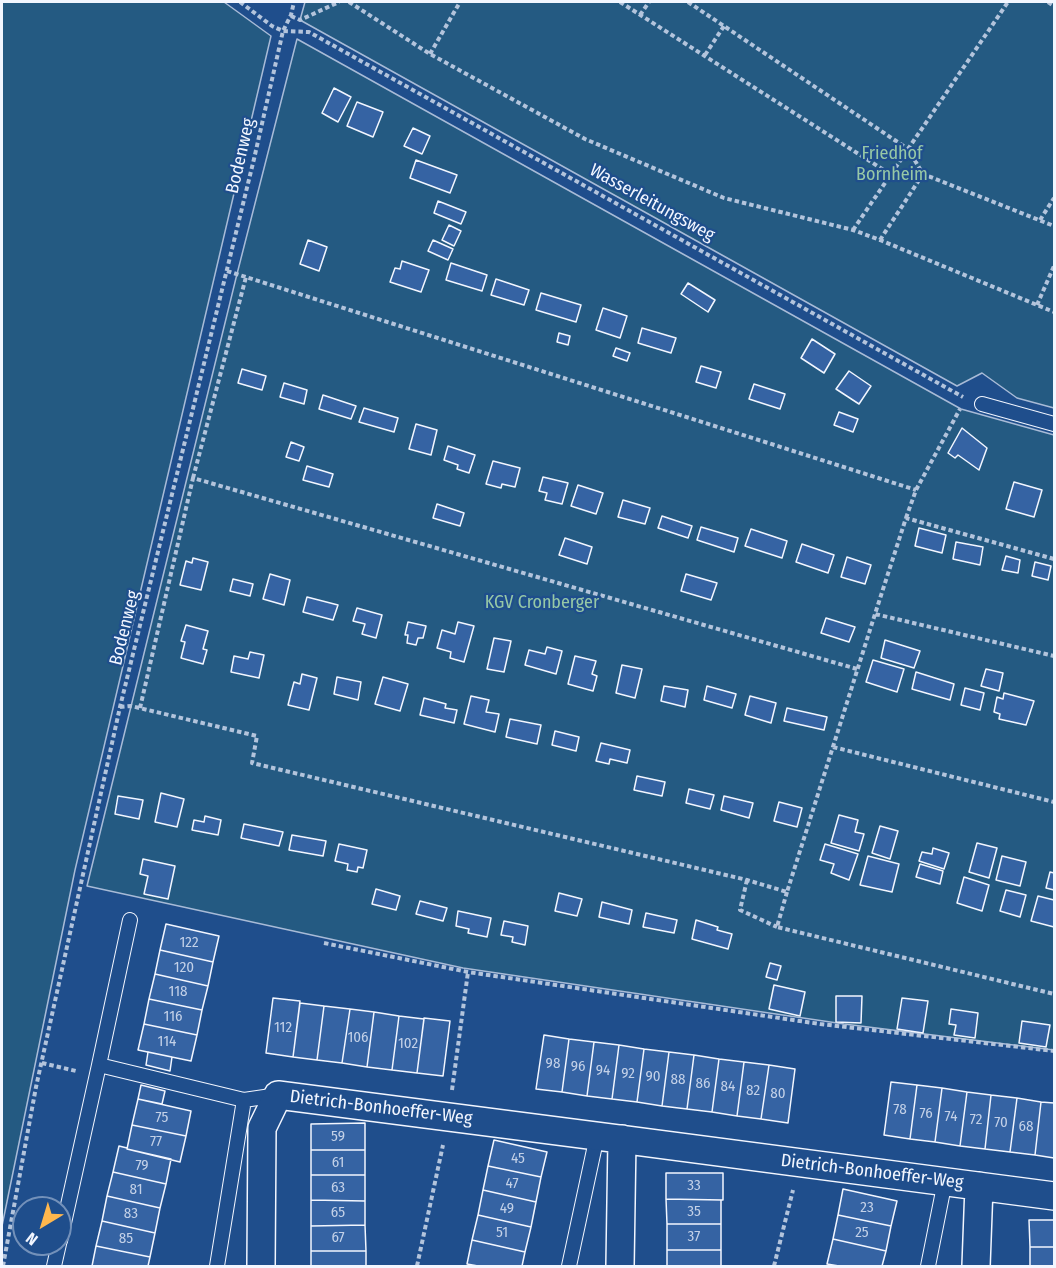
<!DOCTYPE html>
<style>
body{margin:0}
#map{position:relative;width:1056px;height:1268px;overflow:hidden;background:#1f4e8c;font-family:"Fira Sans Condensed",sans-serif}
canvas{display:block}
.frame{position:absolute;inset:0;border:3px solid #f2f6ff;pointer-events:none}
.north{position:absolute;left:12px;top:1196px;width:60px;height:60px;box-sizing:border-box;background:#1f4e8c;border:2px solid #7391ba;border-radius:50%;rotate:218deg;font-size:16px;font-weight:700;line-height:24px;text-align:center;color:#f2f6ff}
.north::after{content:'';display:block;margin:auto;width:21px;height:27px;background:#ffb74d;clip-path:polygon(50% 0,100% 100%,50% 72%,0 100%)}
</style>
<div id="map">
<canvas width="1056" height="1268"></canvas>
<div class="frame"></div>
<div class="north">N</div>
</div>
<script>
const context = document.querySelector('canvas').getContext('2d');
context.lineJoin = 'round';
function fill(path, color) { context.fillStyle = color; context.fill(path, 'evenodd'); }
function strokePath(path, color, width, dash) { context.strokeStyle = color; context.lineWidth = width; context.lineCap = dash ? 'butt' : 'round'; context.setLineDash(dash || []); context.stroke(path); }
function label(font, color, halo, rows, align = 'center') {
  context.font = font + ' "Fira Sans Condensed",sans-serif'; context.lineWidth = 4.5; context.setLineDash([]); context.textBaseline = 'middle'; context.strokeStyle = halo; context.fillStyle = color; for (const [text, x, y, turn = 0] of rows) {
    context.save(); context.translate(x, y); context.rotate((+turn || 0) * Math.PI / 180); context.textAlign = isNaN(turn) ? turn : align; if (halo) context.strokeText(text, 0, 0); context.fillText(text, 0, 0); context.restore();
  }
}
const green = new Path2D(`
 M2 2H224L271 36 75 870 2 1226Z
 M305 2H1054V408L1017 398 982 373 957 386 300 20Z
 M297 39 961 409 1054 435V1050L844 1024 463 968 87 886 237 274Z`);
const building = new Path2D(`
 M334 88 351 97 338 122 322 113Z
 M357 102 383 112 373 137 347 126Z
 M413 128 430 136 422 154 404 146Z
 M416 160 457 175 450 193 410 178Z
 M438 201 466 212 461 224 434 213Z
 M449 225 461 231 454 246 442 240Z
 M308 240 327 247 319 271 300 264Z
 M433 240 453 249 448 260 428 251Z
 M402 261 429 270 421 292 390 282 395 268 400 269Z
 M451 263 487 275 482 291 446 280Z
 M496 279 529 290 524 305 491 295Z
 M688 283 715 300 708 312 681 294Z
 M541 293 581 305 576 322 536 310Z
 M603 308 627 316 620 338 596 330Z
 M642 328 676 338 671 353 638 343Z
 M559 333 570 336 568 345 557 342Z
 M812 339 835 354 824 373 801 358Z
 M616 348 630 353 627 361 613 356Z
 M701 366 721 372 716 388 696 382Z
 M242 369 266 376 262 390 238 383Z
 M849 371 871 386 859 404 836 389Z
 M284 383 307 390 304 404 280 397Z
 M754 384 785 394 780 409 749 399Z
 M323 395 356 406 351 419 319 409Z
 M364 408 398 418 394 432 359 422Z
 M839 412 858 419 853 432 834 425Z
 M416 424 437 430 431 455 409 449Z
 M962 428 987 448 979 470 958 455 955 458 948 453Z
 M291 442 304 447 299 461 286 457Z
 M448 446 475 455 469 473 457 469 458 465 444 460Z
 M493 461 520 468 515 487 502 484 501 488 486 484Z
 M307 466 333 474 329 487 303 480Z
 M543 477 568 483 562 504 545 500 547 493 539 491Z
 M1014 482 1042 490 1034 517 1006 509Z
 M578 485 603 493 596 514 571 506Z
 M623 500 650 508 645 524 618 517Z
 M437 504 464 513 460 526 433 518Z
 M662 516 692 526 688 538 658 528Z
 M701 527 738 538 734 552 697 540Z
 M919 528 946 535 942 553 915 546Z
 M751 529 787 541 782 558 745 546Z
 M565 538 592 547 587 564 559 555Z
 M956 542 983 547 980 565 953 559Z
 M802 544 834 555 828 573 796 562Z
 M1006 556 1020 560 1018 573 1002 570Z
 M847 557 871 565 865 584 841 577Z
 M193 558 208 562 201 590 180 585 186 561 192 563Z
 M1035 562 1051 566 1048 580 1032 576Z
 M270 574 290 580 284 605 263 599Z
 M686 574 717 583 711 600 681 591Z
 M233 579 253 584 250 596 230 591Z
 M307 597 338 605 333 620 303 612Z
 M357 608 382 615 376 638 362 634 365 624 353 621Z
 M826 618 855 627 849 642 821 633Z
 M408 622 426 626 423 638H418L416 645 407 643 408 635H405Z
 M458 622 474 626 464 662 450 658 451 652 437 648 442 630 455 634Z
 M186 625 208 631 203 649 207 650 203 664 181 658 185 642 181 641Z
 M494 638 511 641 504 672 487 669Z
 M885 640 920 651 914 668 881 658Z
 M547 647 562 651 556 674 525 665 529 650 545 654Z
 M250 652 264 655 259 678 231 672 234 656 248 659Z
 M575 656 596 661 592 674 597 676 593 691 568 684Z
 M873 660 904 669 897 692 866 682Z
 M622 665 642 669 635 698 616 693Z
 M986 669 1003 673 999 691 981 686Z
 M916 672 954 684 950 700 912 689Z
 M302 674 317 678 309 710 288 705 294 682 300 684Z
 M337 677 361 682 358 700 334 694Z
 M383 677 408 684 400 711 375 704Z
 M664 686 688 690 685 707 661 701Z
 M707 686 736 694 732 708 704 700Z
 M965 688 984 693 980 710 961 705Z
 M1004 693 1034 701 1026 725 999 719 1000 714 994 712 997 697 1003 699Z
 M471 696 489 700 486 712 499 714 495 732 464 724Z
 M750 696 776 703 771 723 745 715Z
 M424 698 446 704 445 708 457 710 454 723 420 715Z
 M787 708 827 717 824 730 784 721Z
 M510 719 541 725 537 744 506 737Z
 M555 731 579 737 576 751 552 745Z
 M601 743 630 750 627 763 610 759 609 764 596 761Z
 M637 776 665 782 662 796 634 790Z
 M689 789 714 795 710 809 686 803Z
 M161 793 184 799 177 827 155 822Z
 M118 796 143 800 139 819 115 814Z
 M724 796 753 803 749 818 721 810Z
 M779 802 802 808 797 827 774 821Z
 M839 815 858 820 855 832 864 834 859 851 831 843Z
 M205 816 221 820 218 835 192 830 194 820 204 822Z
 M244 824 283 832 279 846 241 838Z
 M880 826 898 831 890 859 872 853Z
 M292 835 326 841 323 856 289 850Z
 M977 843 997 848 989 878 969 872Z
 M339 844 367 850 363 868 358 867 357 872 347 870 348 864 335 861Z
 M825 844 858 854 849 880 831 873 834 864 820 860Z
 M933 848 949 853 944 869 919 861 922 852 932 854Z
 M868 856 899 864 892 892 860 885Z
 M1002 856 1026 862 1020 886 996 880Z
 M143 859 175 866 168 899 144 894 148 876 140 874Z
 M920 864 943 871 940 884 916 877Z
 M1050 872 1054 873V890L1046 888Z
 M964 877 989 885 982 911 957 903Z
 M376 889 400 896 396 910 372 904Z
 M1006 890 1026 895 1020 917 1000 911Z
 M559 893 582 899 577 916 555 911Z
 M1038 896 1054 900V927L1031 921Z
 M420 901 447 908 443 921 416 914Z
 M602 902 632 910 629 924 599 917Z
 M458 911 491 918 487 937 468 933 469 929 456 926Z
 M646 913 677 920 674 933 643 927Z
 M696 920 718 927 717 930 732 934 728 949 692 939Z
 M504 921 528 926 525 945 512 942 513 937 501 935Z
 M166 924 219 936 213 962 160 950Z
 M160 950 213 962 208 986 155 974Z
 M770 963 781 966 777 980 766 977Z
 M155 974 208 986 202 1010 149 999Z
 M774 985 805 992 800 1016 769 1009Z
 M836 996H862L861 1023 836 1022Z
 M273 998 300 1001 293 1057 266 1053Z
 M902 998 928 1001 923 1033 897 1029Z
 M149 999 202 1010 197 1035 144 1024Z
 M300 1003 324 1006 317 1060 293 1057Z
 M324 1006 350 1009 342 1063 317 1060Z
 M350 1009 374 1012 367 1067 342 1063Z
 M951 1009 978 1013 975 1038 954 1035 956 1025 949 1024Z
 M374 1012 399 1016 392 1070 367 1067Z
 M399 1016 424 1019 417 1073 392 1070Z
 M424 1018 450 1021 443 1076 417 1073Z
 M1022 1021 1050 1025 1046 1047 1019 1043Z
 M144 1024 197 1035 191 1061 138 1050Z
 M544 1035 569 1039 562 1092 536 1089Z
 M569 1039 594 1042 587 1096 562 1092Z
 M594 1042 619 1045 612 1099 587 1096Z
 M619 1045 644 1049 637 1102 612 1099Z
 M644 1049 669 1052 662 1106 637 1102Z
 M148 1052 172 1057 170 1071 146 1065Z
 M669 1052 694 1055 687 1109 662 1106Z
 M694 1055 719 1059 712 1112 687 1109Z
 M719 1059 744 1062 737 1116 712 1112Z
 M744 1062 769 1065 761 1119 737 1116Z
 M769 1065 795 1069 788 1123 761 1119Z
 M891 1082 917 1085 910 1139 884 1135Z
 M141 1085 165 1091 162 1104 138 1099Z
 M917 1085 942 1088 935 1142 910 1139Z
 M942 1088 967 1092 960 1146 935 1142Z
 M967 1092 991 1095 985 1149 960 1146Z
 M991 1095 1017 1098 1010 1152 985 1149Z
 M1017 1098 1041 1102 1035 1155 1010 1152Z
 M138 1099 191 1111 186 1136 132 1125Z
 M1041 1102 1054 1103V1158L1035 1155Z
 M365 1123V1150H311V1124Z
 M132 1125 186 1136 180 1162 127 1149Z
 M494 1140 547 1152 541 1177 488 1166Z
 M119 1146 127 1148V1149L171 1159 166 1184 113 1172Z
 M311 1150H365V1175H311Z
 M488 1166 541 1177 536 1202 483 1190Z
 M113 1172 166 1184 160 1208 107 1196Z
 M666 1173H723V1200L666 1199Z
 M311 1175H365V1201L311 1200Z
 M843 1189 897 1201 891 1226 838 1215Z
 M483 1190 536 1202 531 1227 478 1215Z
 M107 1196 160 1208 155 1233 102 1221Z
 M666 1199 721 1200V1224H667Z
 M311 1200 365 1201V1225L311 1226Z
 M478 1215 531 1227 525 1252 472 1240Z
 M838 1215 891 1226 886 1251 833 1239Z
 M1029 1220H1054V1247H1030Z
 M102 1221 155 1233 150 1257 96 1246Z
 M667 1224H721V1250H667Z
 M365 1225 366 1251H311V1226Z
 M833 1239 886 1251 882 1266H839L827 1264Z
 M472 1240 525 1252 522 1266H478L467 1264Z
 M96 1246 150 1257 148 1266H92Z
 M1030 1247H1054V1266H1030Z
 M667 1250H721V1266H667Z
 M311 1251H366V1266H311Z`);
const path = new Path2D(`
 M240 2 272 26 283 31 309 32 963 397
 M349 2 430 54 585 139 724 198 853 230 880 240 1054 312
 M620 2 890 174
 M688 2 908 149 923 174 1054 226
 M1048 2 1054 6
 M640 15 649 2
 M291 16 300 20 339 2
 M430 54 460 2
 M705 55 724 26
 M1040 220 1054 198
 M853 230 1008 2
 M880 240 923 174
 M227 271 916 490
 M1037 305 1054 266
 M193 478 246 277
 M906 518 916 490 960 409
 M1054 559 906 518 875 614 1054 656
 M120 707 131 706 257 736 252 763 747 880 787 892 875 614
 M140 708 193 478 857 669
 M833 747 1054 802
 M747 880 740 910 777 927
 M787 892 777 927 1054 994
 M324 943 468 972 820 1024 1054 1051
 M42 1063 76 1071
 M452 1090 468 972
 M3 1266 36 1087 120 707 254 159 283 31 291 15 294 2
 M417 1266 443 1145
 M774 1266 793 1190`);
const service = new Path2D(`
 M982 404 1054 424
 M99 1065 130 920
 M60 1241 99 1065 244 1100 278 1095
 M54 1266 59 1244
 M217 1266 244 1100
 M569 1266 597 1136
 M928 1266 945 1181`);
const minor = new Path2D(`
 M261 1266 262 1128 278 1095C537 1127 795 1163 1054 1196
 M620 1266 622 1139
 M976 1266 979 1186`);
const numberNames = [
 ["122",189,943],
 ["120",184,968],
 ["118",178,992],
 ["116",173,1017],
 ["112",283,1028],
 ["106",358,1038],
 ["114",167,1042],
 ["102",408,1044],
 ["98",553,1064],
 ["96",578,1067],
 ["94",603,1071],
 ["92",628,1074],
 ["90",653,1077],
 ["88",678,1080],
 ["86",703,1084],
 ["84",728,1087],
 ["82",753,1091],
 ["80",778,1094],
 ["78",900,1110],
 ["76",926,1114],
 ["74",951,1117],
 ["75",162,1118],
 ["72",976,1120],
 ["70",1001,1123],
 ["68",1026,1127],
 ["59",338,1137],
 ["77",156,1142],
 ["45",518,1159],
 ["61",338,1163],
 ["79",142,1166],
 ["47",512,1184],
 ["33",694,1186],
 ["63",338,1188],
 ["81",136,1190],
 ["23",867,1208],
 ["49",507,1209],
 ["35",694,1212],
 ["65",338,1213],
 ["83",131,1214],
 ["51",502,1233],
 ["25",862,1233],
 ["37",694,1237],
 ["67",338,1238],
 ["85",126,1239]
];
const parkNames = [
 ["Friedhof",892,154],
 ["Bornheim",892,175],
 ["KGV Cronberger",542,603]
];
const streetNames = [
 ["Bodenweg",241,156,-77],
 ["Wasserleitungsweg",652,203,29],
 ["Bodenweg",125,628,-76],
 ["Dietrich-Bonhoeffer-Weg",381,1108,7],
 ["Dietrich-Bonhoeffer-Weg",872,1172,7]
];
fill(green, '#245a82');
strokePath(green, '#a8bbd7', 1.5);
fill(building, '#3563a3');
strokePath(building, '#f2f6ff', 1.5);
strokePath(service, '#f2f6ff', 16);
strokePath(minor, '#f2f6ff', 30);
strokePath(path, '#b3c4dc', 4, [4.5, 3]);
strokePath(service, '#1f4e8c', 14);
strokePath(minor, '#1f4e8c', 27);
label('15px', '#c3d1e8', null, numberNames);
label('18px', '#97c8a6', '#1f4e8c', parkNames);
label('18px', '#f2f6ff', '#1f4e8c', streetNames);
</script>
